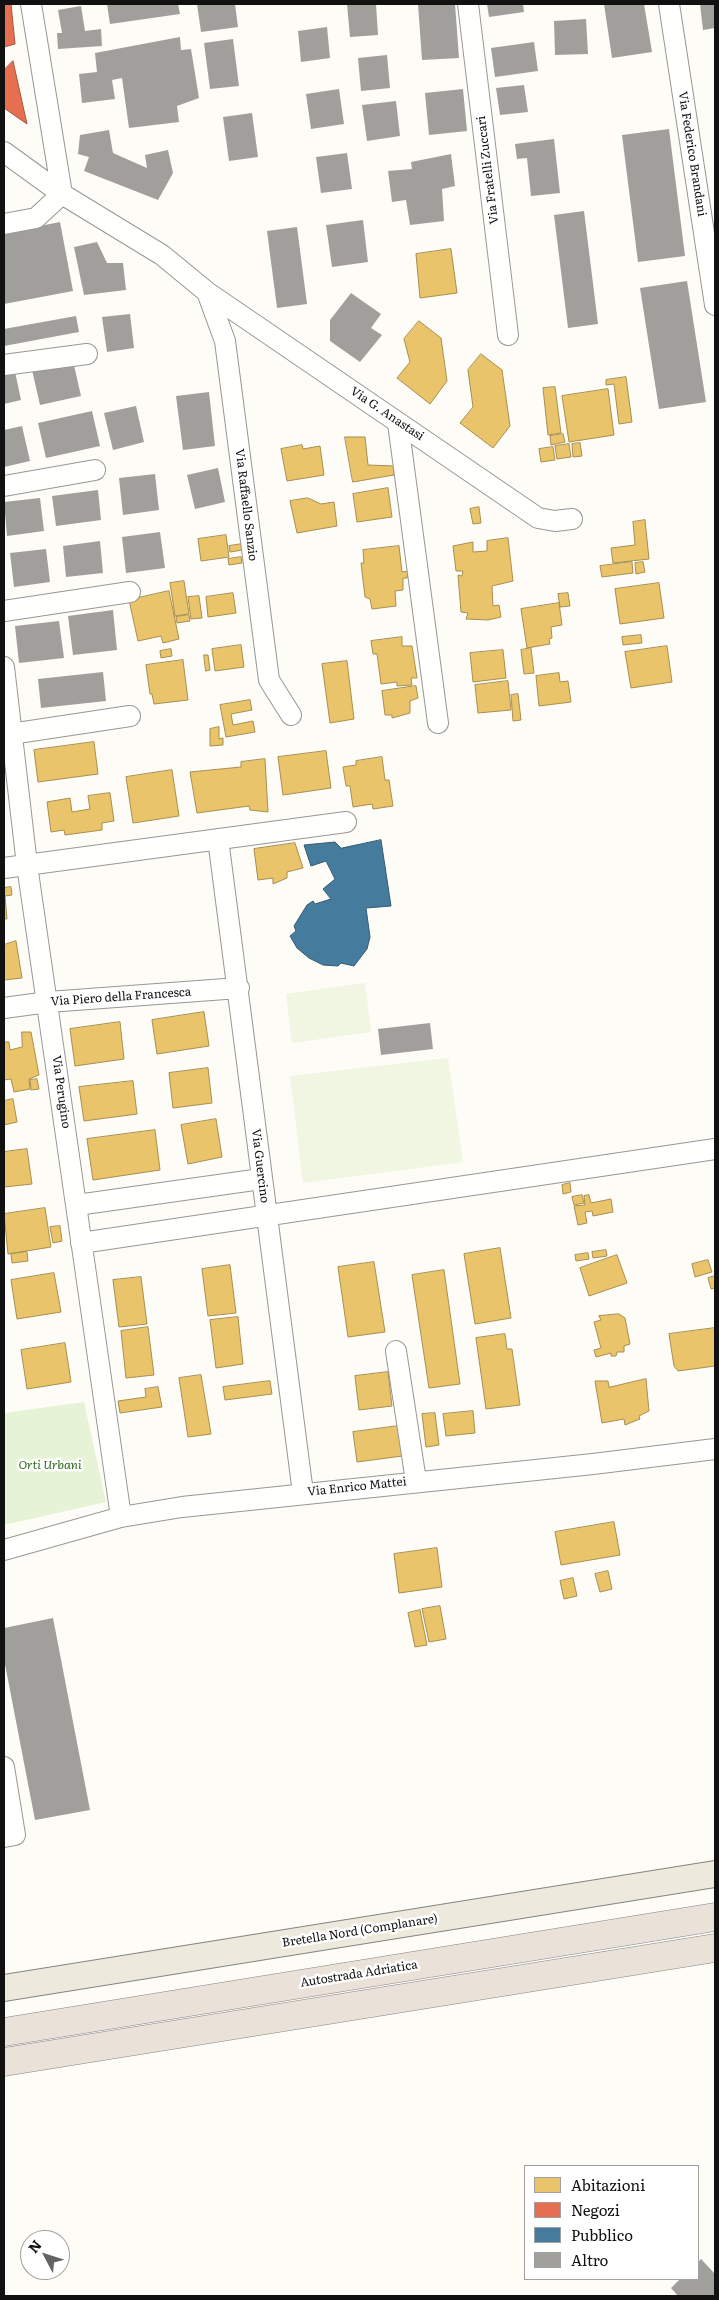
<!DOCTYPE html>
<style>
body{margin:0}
#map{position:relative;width:719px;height:2300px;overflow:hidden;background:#fdfcf7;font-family:Literata,serif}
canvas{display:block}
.frame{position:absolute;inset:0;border:5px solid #111;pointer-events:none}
.legend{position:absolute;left:524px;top:2165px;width:175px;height:115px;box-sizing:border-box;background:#fff;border:1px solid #a0a0a0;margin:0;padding:6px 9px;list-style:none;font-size:15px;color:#111}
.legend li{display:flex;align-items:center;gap:10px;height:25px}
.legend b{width:25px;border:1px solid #a0a0a0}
.north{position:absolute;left:20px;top:2230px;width:50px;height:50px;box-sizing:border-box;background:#fff;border:1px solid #a0a0a0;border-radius:50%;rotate:310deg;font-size:14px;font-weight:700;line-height:20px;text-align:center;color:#111}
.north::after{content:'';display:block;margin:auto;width:18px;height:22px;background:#646362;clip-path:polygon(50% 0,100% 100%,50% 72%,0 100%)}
</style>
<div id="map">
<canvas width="719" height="2300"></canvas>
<div class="frame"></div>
<ul class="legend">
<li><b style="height:14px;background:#e9c46a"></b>Abitazioni</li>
<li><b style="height:14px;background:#e76f51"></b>Negozi</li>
<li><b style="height:14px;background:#457b9d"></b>Pubblico</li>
<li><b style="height:14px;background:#a19f9c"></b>Altro</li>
</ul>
<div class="north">N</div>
</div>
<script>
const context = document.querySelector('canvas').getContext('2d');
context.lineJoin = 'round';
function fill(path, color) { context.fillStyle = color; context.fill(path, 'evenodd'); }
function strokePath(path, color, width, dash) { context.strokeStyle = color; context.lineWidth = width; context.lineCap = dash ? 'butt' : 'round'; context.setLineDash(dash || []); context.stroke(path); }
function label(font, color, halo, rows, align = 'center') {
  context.font = font + ' Literata,serif'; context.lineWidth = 5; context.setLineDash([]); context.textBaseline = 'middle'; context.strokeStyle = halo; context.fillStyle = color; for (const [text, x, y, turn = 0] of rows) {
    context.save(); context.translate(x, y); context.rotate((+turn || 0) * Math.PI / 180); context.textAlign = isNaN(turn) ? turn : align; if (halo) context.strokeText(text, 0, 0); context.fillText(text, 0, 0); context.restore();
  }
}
const green = new Path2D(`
 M84 1402 106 1502 4 1525V1413Z`);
const pitch = new Path2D(`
 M365 983 371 1032 292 1043 286 994Z
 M448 1058 463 1162 303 1183 290 1076Z`);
const homes = new Path2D(`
 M451 249 457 293 420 298 416 254Z
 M419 321 441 338 447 381 430 404 397 378 410 362 404 339Z
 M481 354 502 370 510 426 493 448 460 423 473 407 468 370Z
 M626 377 632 422 619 424 614 384 606 385V380Z
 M555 387 561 433 548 435 543 388Z
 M608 389 614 435 569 442 562 396Z
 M563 434 565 442 551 445 550 436Z
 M345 437H365L368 465 394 466V475L353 482Z
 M580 443 582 456 573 457 572 444Z
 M569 444 571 457 557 459 555 446Z
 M302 445 303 449 320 446 324 475 287 481 281 449Z
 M553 447 555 460 541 462 539 449Z
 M388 488 392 517 357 522 353 494Z
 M308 498 321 504 334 502 337 526 297 533 290 501Z
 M479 507 481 523 473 524 470 509Z
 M645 520 649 559 613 563 611 548 635 545 633 522Z
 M226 535 229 557 201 561 198 539Z
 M508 538 513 581 492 586 493 606 499 605 501 617 488 620 466 619 468 613 461 612 458 575 462 576 463 571H456L453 546 473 542V552L487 551V541Z
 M242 544 243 550 230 552 229 546Z
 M399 546 402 572 408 571 407 578H403V590L395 591 396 606 372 609 370 599 365 597 361 563H364L363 550Z
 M241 557 242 563 229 565 228 559Z
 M632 562 633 573 602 577 600 566Z
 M643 562 645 572 636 574 635 563Z
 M184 581 189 614 175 616 170 583Z
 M659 583 664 618 620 624 615 589Z
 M169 591 179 639 163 643 161 636 138 641 129 600Z
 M233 593 236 613 208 617 206 597Z
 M568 593 570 606 560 607 558 594Z
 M199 596 202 618 191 619 188 597Z
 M559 603 562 625 551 627 552 638 549 639 550 644 527 648 521 609Z
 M189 615 190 621 177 623 176 617Z
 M641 635 642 643 623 645 622 637Z
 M402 637V646H412L417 678H411L412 685 397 686V682L381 684 377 654H373L371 641Z
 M241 645 244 667 215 671 212 649Z
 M667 646 672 682 631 688 625 652Z
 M531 648 534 673 524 674 521 650Z
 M171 649 172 656 161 658 160 651Z
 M503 650 506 678 473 682 470 653Z
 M204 655H208L210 670 206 671Z
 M183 660 188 700 154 704 152 694H150L146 665Z
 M347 661 354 719 330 723 322 664Z
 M559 673 560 682 568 681 571 702 539 706 536 676Z
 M508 681 511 710 478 713 475 685Z
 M416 686 418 698 410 701V713L392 718V715H385L382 691Z
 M518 694 521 720 513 721 511 695Z
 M250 700 252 710 231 714 233 725 253 721 255 732 226 737 220 705Z
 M219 727V739L223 738V745L210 746V729Z
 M94 742 98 774 38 782 34 750Z
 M326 751 331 788 283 795 278 757Z
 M382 757 385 780H389L393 806 373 809 372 804 353 807 350 786H346L343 767 356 765V761Z
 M265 759 268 812 250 810 249 806 197 813 190 772 241 767V762Z
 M172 770 179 816 133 823 126 777Z
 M110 793 114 821 102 823V830L65 835 64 830 51 832 47 802 70 798 72 812 90 809 88 796Z
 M295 843 303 868 287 872V878L273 884V878L258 880 254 849Z
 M11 887 12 895 5 896 7 919H4V888Z
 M16 941 22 978 4 980V945Z
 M204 1012 209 1046 157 1054 152 1020Z
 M120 1022 124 1059 75 1066 70 1029Z
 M22 1032H31L39 1075 29 1079 30 1089 14 1092 11 1079 4 1080V1042H9L10 1050 22 1047Z
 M208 1068 212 1103 173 1108 169 1073Z
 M37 1079 39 1089 31 1090 30 1080Z
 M133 1081 137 1114 84 1121 79 1087Z
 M13 1099 17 1122 4 1125V1101Z
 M216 1119 222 1157 188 1164 181 1125Z
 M155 1130 160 1170 93 1180 87 1139Z
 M27 1149 32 1184 4 1187V1152Z
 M570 1183 571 1192 563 1194 562 1185Z
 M582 1195 584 1203 574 1205 572 1197Z
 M589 1195 591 1203 611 1199 613 1212 593 1216 592 1211 585 1212 587 1223 578 1225 574 1206 585 1205 584 1196Z
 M45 1208 51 1247 8 1254 4 1214Z
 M60 1226 62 1241 53 1243 50 1227Z
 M500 1248 511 1318 475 1324 464 1254Z
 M606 1250 607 1256 593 1258 592 1252Z
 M27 1252 28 1261 12 1263 11 1254Z
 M588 1253 589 1259 576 1261 575 1255Z
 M617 1255 627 1283 589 1296 580 1268Z
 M708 1260 712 1272 695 1277 692 1264Z
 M374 1262 385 1332 348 1337 338 1267Z
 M230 1265 236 1313 208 1316 202 1269Z
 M444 1270 460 1384 429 1388 412 1275Z
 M54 1273 61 1312 17 1319 11 1280Z
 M715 1276V1288L711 1289 708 1278Z
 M141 1277 147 1324 119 1327 113 1280Z
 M619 1314 625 1318 630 1344 624 1346V1352H617L616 1356H611V1353L596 1357 594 1350 601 1348 594 1322 601 1320 599 1316Z
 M238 1317 243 1364 216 1368 210 1320Z
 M148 1327 154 1375 126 1378 121 1331Z
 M715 1328V1366L678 1371 674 1366 669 1334Z
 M505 1334 507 1349H512L520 1405 486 1409 476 1338Z
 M65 1343 71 1382 27 1389 21 1350Z
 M388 1372 392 1406 359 1410 355 1376Z
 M201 1375 211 1434 188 1437 179 1378Z
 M646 1379 649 1411 639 1416 640 1419 625 1425 624 1419 602 1423 595 1381H608L609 1387Z
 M270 1381 272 1394 225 1400 223 1387Z
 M158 1387 162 1407 120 1413 118 1401 146 1397 145 1389Z
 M473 1411 475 1433 446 1436 443 1414Z
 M435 1413 439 1445 426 1447 422 1414Z
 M406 1425 410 1455 357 1462 353 1432Z
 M614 1522 620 1555 561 1565 555 1532Z
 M437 1548 442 1587 399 1593 394 1554Z
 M608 1571 612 1589 600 1592 595 1574Z
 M573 1578 577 1596 564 1599 560 1581Z
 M440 1606 446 1639 429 1642 422 1609Z
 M420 1610 427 1645 415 1647 408 1613Z`);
const shops = new Path2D(`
 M4 4H11L15 44 4 47Z
 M13 61 27 124 4 108V70Z`);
const public = new Path2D(`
 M381 840 391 906 366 908 370 937 367 949 354 966 341 963 338 966 323 965 309 958 297 948 290 936 296 931 294 926 307 905 313 901 315 904 331 899 323 889 335 879 326 861 311 866 304 845 335 842 341 848Z`);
const building = new Path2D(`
 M107 4H178L180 14 110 24Z
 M197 4H235L238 27 201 32Z
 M347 4H376L378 35 350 37Z
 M418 4H455L459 58 422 60Z
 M487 4H523L524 12 489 17Z
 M604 4H644L652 52 612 58Z
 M700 4H715V28L703 30Z
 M81 6 85 31 101 29 102 46 58 49 57 33H62L58 10Z
 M586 19 588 54 555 55 554 21Z
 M327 27 330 58 301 62 298 31Z
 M180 37 181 50 191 49 199 98 177 106 179 122 129 128 122 78 112 80 115 99 82 103 79 74 97 72 95 53Z
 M233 39 239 86 210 89 204 43Z
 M534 42 538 71 495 77 491 48Z
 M387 55 390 88 361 91 358 58Z
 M524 85 528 112 500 115 496 88Z
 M339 89 344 124 311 129 306 94Z
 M463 89 467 131 429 135 425 93Z
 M396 101 400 136 367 141 362 105Z
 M252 113 258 157 229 161 223 117Z
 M669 129 685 256 638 262 622 135Z
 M109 130 113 153 147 168 145 155 168 150 173 173 158 200 84 171 89 157 78 154 80 135Z
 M554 139 560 193 531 196 527 158 517 159 515 144Z
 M347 153 352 189 321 193 316 157Z
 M451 154 455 186 442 189 444 221 410 225 406 200 392 202 388 171 412 169 411 162Z
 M584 211 598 324 568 328 554 215Z
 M363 220 368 262 332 267 326 225Z
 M60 222 73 291 4 304V233Z
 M297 227 307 304 277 308 267 231Z
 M97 242 107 263H123L126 290 84 295 74 247Z
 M687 281 706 402 659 409 640 288Z
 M351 293 381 314 371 328 382 335 360 362 330 341V320Z
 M130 314 134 348 107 352 102 317Z
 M76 316 79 332 4 346V329Z
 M73 361 81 396 40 405 32 370Z
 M14 367 21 400 4 404V369Z
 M209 392 215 446 183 450 176 396Z
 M136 406 144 442 113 450 104 413Z
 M92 411 100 446 46 458 38 423Z
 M22 426 30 461 4 467V430Z
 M218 468 225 502 195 509 187 475Z
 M155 474 159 510 123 515 119 478Z
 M98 490 101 520 56 526 52 496Z
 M40 498 44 531 7 536 4 502Z
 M160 532 165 568 126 573 122 537Z
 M100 541 103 573 66 577 63 546Z
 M46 549 50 582 14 587 10 553Z
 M113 610 117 650 73 655 68 616Z
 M59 621 64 658 19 663 15 626Z
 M103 672 106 701 41 708 38 679Z
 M430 1023 433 1049 381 1055 378 1029Z
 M53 1618 90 1810 35 1820 4 1659V1628Z
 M701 2259 715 2274V2296H678L671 2288 680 2279H698V2262Z`);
const minor = new Path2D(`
 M31 4 62 194
 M468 4 508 335
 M669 4 715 305
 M4 152 62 194 162 255 207 292 538 518 555 521 572 519
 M4 224 36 218 62 194
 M207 292 225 341 269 680 291 715
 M4 365 87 354
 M398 423 438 723
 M4 486 95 470
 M4 611 130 592
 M4 667 27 865 121 1517
 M4 735 130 716
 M218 839 303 1493
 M4 868 346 822
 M4 1008 48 1002 239 988
 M77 1205 261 1179
 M81 1243 715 1149
 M396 1351 416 1481
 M4 1550 121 1517 182 1507 593 1464 715 1449
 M4 1767 15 1835 4 1837`);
const major = new Path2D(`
 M4 1988 715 1874`);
const highway = new Path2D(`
 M4 2032 715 1917
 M4 2062 715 1948`);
const streetNames = [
 ["Via Federico Brandani",692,154,81],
 ["Via Fratelli Zuccari",488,170,-97],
 ["Via G. Anastasi",387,414,34],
 ["Via Raffaello Sanzio",246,505,83],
 ["Via Piero della Francesca",121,997,-4],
 ["Via Perugino",61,1092,82],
 ["Via Guercino",260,1166,83],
 ["Via Enrico Mattei",357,1487,-6],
 ["Bretella Nord (Complanare)",360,1931,-9],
 ["Autostrada Adriatica",359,1974,-9]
];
const parkNames = [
 ["Orti Urbani",50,1465]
];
fill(green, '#e7f3d7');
fill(pitch, '#f0f6e1');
fill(homes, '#e9c46a');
strokePath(homes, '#a88e4f', 1);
fill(shops, '#e76f51');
strokePath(shops, '#a7533e', 1);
fill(public, '#457b9d');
strokePath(public, '#355b73', 1);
fill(building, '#a19f9c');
strokePath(minor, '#979795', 22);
strokePath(major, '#858482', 28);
strokePath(highway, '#858482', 29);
strokePath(minor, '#fffffe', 20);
strokePath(major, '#ede9dc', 26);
strokePath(highway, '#eae1d8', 28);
label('12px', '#111', '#fff', streetNames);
label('italic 12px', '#2f6b1f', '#fff', parkNames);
</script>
